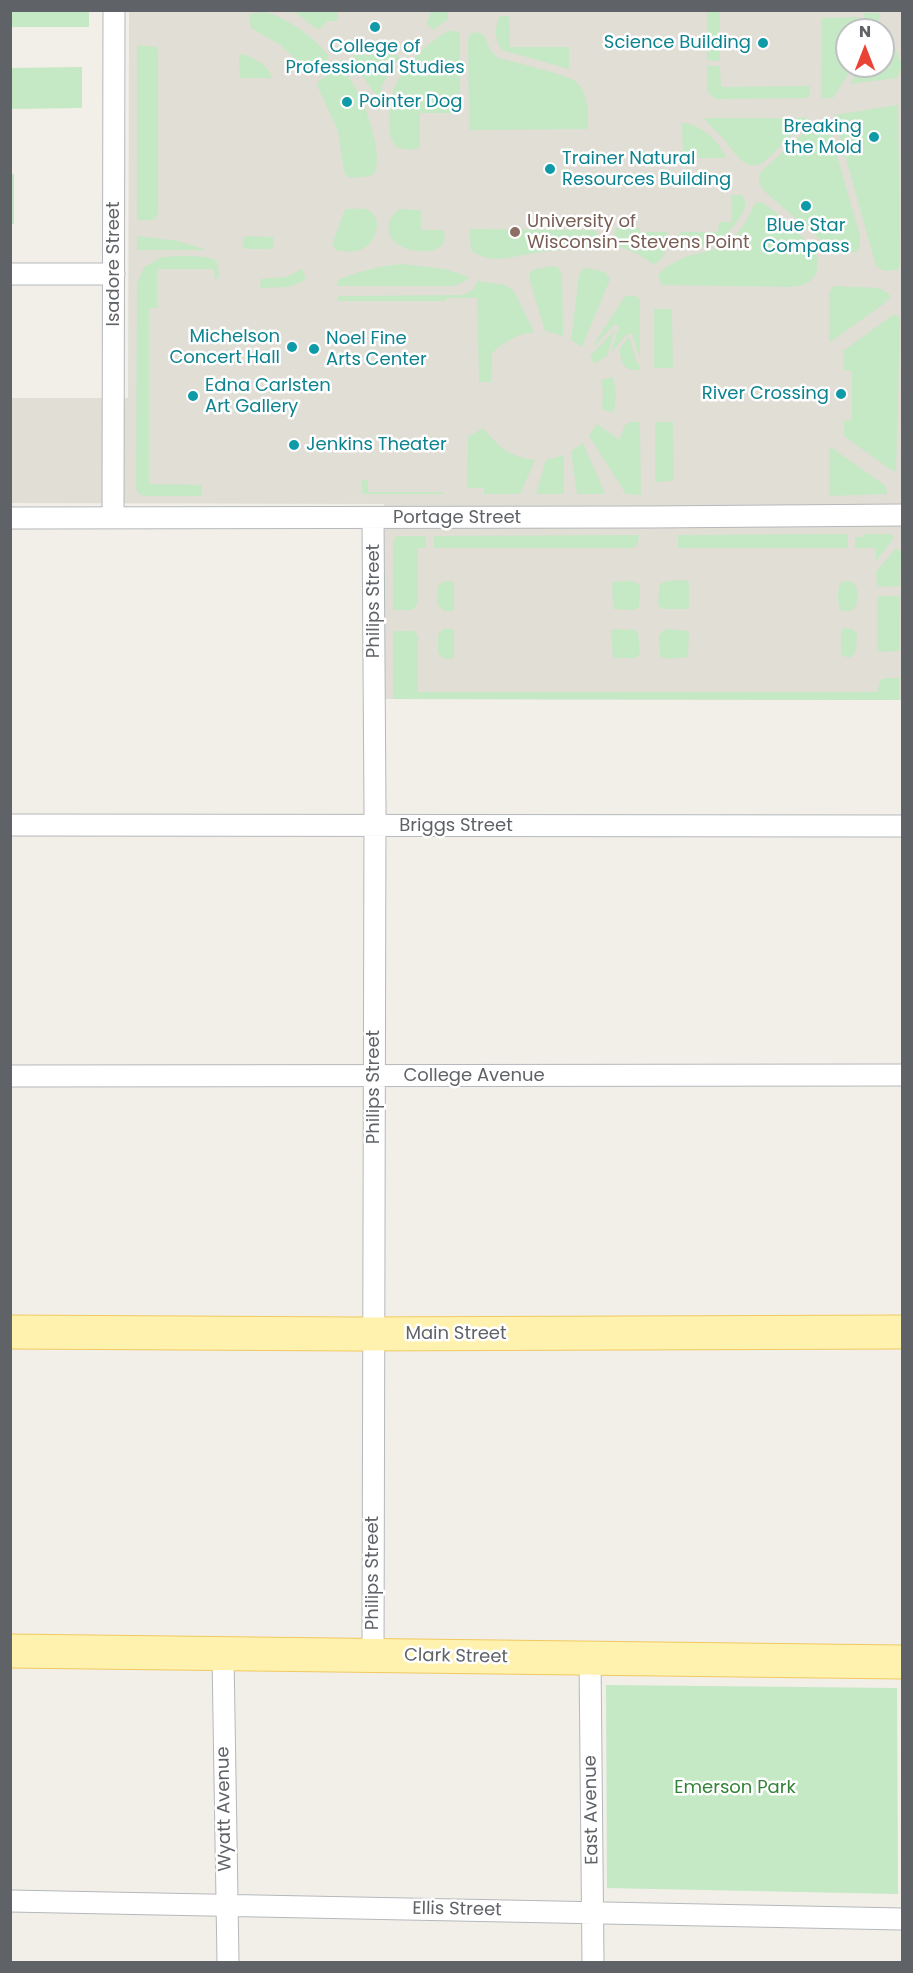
<!DOCTYPE html>
<meta charset="utf-8">
<style>
body{margin:0}
#map{position:relative;width:913px;height:1973px;overflow:hidden;background:#f1efe8;font-family:Poppins,sans-serif}
canvas{display:block}
.frame{position:absolute;inset:0;border:12px solid #5f6368;pointer-events:none}
.north{position:absolute;left:835px;top:18px;width:60px;height:60px;box-sizing:border-box;background:#fff;border:2px solid #bfc1c3;border-radius:50%;rotate:0deg;font-size:16px;font-weight:700;line-height:24px;text-align:center;color:#5f6368}
.north::after{content:'';display:block;margin:auto;width:21px;height:27px;background:#ea4335;clip-path:polygon(50% 0,100% 100%,50% 72%,0 100%)}
</style>
<div id="map">
<canvas width="913" height="1973"></canvas>
<div class="frame"></div>
<div class="north">N</div>
</div>
<script>
const context = document.querySelector('canvas').getContext('2d');
context.lineJoin = 'round';
function fill(path, color) { context.fillStyle = color; context.fill(path, 'evenodd'); }
function strokePath(path, color, width, dash) { context.strokeStyle = color; context.lineWidth = width; context.lineCap = dash ? 'butt' : 'round'; context.setLineDash(dash || []); context.stroke(path); }
function label(font, color, halo, rows, align = 'center') {
  context.font = font + ' Poppins,sans-serif'; context.lineWidth = 5; context.setLineDash([]); context.textBaseline = 'middle'; context.strokeStyle = halo; context.fillStyle = color; for (const [text, x, y, turn = 0] of rows) {
    context.save(); context.translate(x, y); context.rotate((+turn || 0) * Math.PI / 180); context.textAlign = isNaN(turn) ? turn : align; if (halo) context.strokeText(text, 0, 0); context.fillText(text, 0, 0); context.restore();
  }
}
const education = new Path2D(`
 M129 11H902V700L385 699 384 504 11 503V398H128ZM847 30H883V66H847Z`);
const green = new Path2D(`
 M10 11H89V27H11Z
 M294 11H338L337 21H327L320 29 315 28Z
 M432 11H448V19L433 30 426 23Z
 M707 11H720V61L707 60Z
 M266 12C288 19 314 37 328 55L327 61 314 72 307 70 280 45 251 28 249 15 253 13Z
 M864 13H877L881 16 874 30H847V66H853L833 98H821L822 18 858 17V22H864Z
 M500 16H509L510 47H569V69L502 50C494 39 494 28 500 16Z
 M453 30 460 34V113H420V148L410 150 398 148C390 140 389 133 389 122 388 90 403 64 428 45 436 39 443 32 453 30Z
 M883 30 889 32 902 66 897 78 850 84 860 66H883Z
 M472 32 483 34 491 51 498 58C510 61 567 75 575 81 589 92 588 113 588 129L469 130 468 39Z
 M137 45 157 47 158 50V215L153 220H137Z
 M243 54C255 59 269 65 272 78H240L239 58V55Z
 M355 55H397L399 58 383 83 380 96 376 95 351 60Z
 M707 66H720L721 87 810 86V95L806 98 715 99 707 91Z
 M82 67V108L11 109V68Z
 M336 68C357 70 387 157 374 173 370 178 354 178 347 177L344 172 338 131 317 85 318 82Z
 M898 105 900 261 898 270 884 271 876 266 834 115Z
 M704 118H809L765 161C746 176 733 149 721 136 715 130 709 125 704 118Z
 M826 118 860 236V248L856 252 838 253 830 248 763 190 759 183 760 173 813 124Z
 M682 123C700 123 720 142 726 158H683Z
 M14 174V224H11V174Z
 M731 195H742L746 204C740 227 704 262 680 240L679 232H718L719 222H731Z
 M761 202C772 207 812 244 816 254 819 261 818 271 814 277 809 283 801 286 793 287L662 285 658 276C661 270 666 267 672 264 686 254 695 255 711 250 733 244 747 224 754 204Z
 M346 209C354 209 364 207 370 211 383 219 376 242 364 248 356 253 346 252 336 250L332 244 344 212Z
 M400 209 421 210V230H444C444 234 446 240 443 244 435 258 383 252 389 224 390 217 394 213 400 209Z
 M616 228H640V232H668C668 245 667 259 653 264L636 253 615 245 613 238Z
 M469 229 593 230 597 232 598 245 589 249C571 249 553 250 535 253 512 256 491 266 471 250Z
 M137 236 178 241 207 250H137Z
 M245 236 273 237 274 246 271 249H247L244 248 242 243Z
 M162 257C172 256 209 254 216 261 219 265 218 271 219 276L215 281 214 269H157V308H149V484L202 485V496H144L139 494 136 489 137 284 144 267Z
 M402 264 445 269 469 277 463 282 454 286H337L338 280C359 271 379 266 402 264Z
 M552 266 557 267 562 273 563 336 545 331 530 281 529 274 532 270Z
 M588 268 605 272 610 279 582 347 571 340 579 275 583 269Z
 M302 269 306 278 302 282 288 287 260 288 261 279 286 277Z
 M478 281 505 285 514 291 534 332C517 334 504 342 492 353L491 382H479L477 298H447L446 301H338V296L462 295 473 290Z
 M834 286 879 288 889 294 890 297 882 305 829 343V292Z
 M625 296H636L640 299V358L632 334H627L611 353 619 327 615 324 595 345 594 344Z
 M654 309H672L673 368H654Z
 M893 315H896L900 318 896 471 891 470 844 436V421L852 420V371L843 370V351Z
 M615 330 607 356 594 364 590 356Z
 M629 337 637 363 639 364V370C623 371 622 364 619 349Z
 M613 377 616 393 614 413 602 409 603 392 601 380Z
 M631 422H640L641 495 626 494 589 436 597 424 619 440 625 425Z
 M655 422H673L674 481 655 482Z
 M483 428C497 446 512 458 535 460L520 494H484V488H467L468 437Z
 M583 443 605 494H577L571 451Z
 M829 446 886 486 887 494 829 496Z
 M564 455V494H536L546 460Z
 M362 480H368V492H443V494H362Z
 M848 534V548H678V535Z
 M863 534H891L894 538 876 561V548H855V537H863Z
 M639 535 638 544 633 548H434V536Z
 M397 536H426V548H418V602L413 610H393V540Z
 M896 548 901 552 900 586 877 587 876 572Z
 M687 580 689 583V609H661L658 603 660 584 667 581Z
 M451 581 454 583V608L452 611H444L437 604 438 586 442 582Z
 M634 581 640 586 639 607 634 610 613 609 612 582Z
 M847 581 854 583 858 593 856 607 851 611H841C837 605 837 588 841 582Z
 M877 596H900L899 651 877 652Z
 M844 628 853 629 857 634 856 652 849 658 841 655V632Z
 M443 629H452L454 631V656L452 659 443 658 438 653V635Z
 M614 629 635 630 638 632 640 653 636 658H613L611 631Z
 M665 629 689 631 688 657 666 659 660 656 659 635Z
 M393 631H413L418 635V692H877L880 681 884 678H899V700L393 699Z
 M606 1685 897 1688 898 1894 607 1888Z`);
const minor = new Path2D(`
 M10 274H114
 M10 518 649 517 902 515
 M113 518 114 10
 M10 825 902 826
 M10 1076 902 1075
 M223 1655 228 1962
 M373 1656 375 809 373 518
 M590 1658 593 1962
 M10 1901 902 1919`);
const primary = new Path2D(`
 M10 1332 356 1334 902 1332
 M10 1651 902 1662`);
const markers = [
 [375,27,6,"#0f9aa8"],
 [763,43,6,"#0f9aa8"],
 [347,102,6,"#0f9aa8"],
 [874,137,6,"#0f9aa8"],
 [550,169,6,"#0f9aa8"],
 [806,206,6,"#0f9aa8"],
 [515,232,6,"#8d6e63"],
 [292,347,6,"#0f9aa8"],
 [314,349,6,"#0f9aa8"],
 [841,394,6,"#0f9aa8"],
 [193,396,6,"#0f9aa8"],
 [294,445,6,"#0f9aa8"]
];
const cultureNames = [
 ["Science Building",751,43,"right"],
 ["College of",375,47,"center"],
 ["Professional Studies",375,68,"center"],
 ["Pointer Dog",359,102],
 ["Breaking",862,127,"right"],
 ["the Mold",862,148,"right"],
 ["Trainer Natural",562,159],
 ["Resources Building",562,180],
 ["Blue Star",806,226,"center"],
 ["Compass",806,247,"center"],
 ["Michelson",280,337,"right"],
 ["Concert Hall",280,358,"right"],
 ["Noel Fine",326,339],
 ["Arts Center",326,360],
 ["Edna Carlsten",205,386],
 ["Art Gallery",205,407],
 ["River Crossing",829,394,"right"],
 ["Jenkins Theater",306,445]
];
const educationNames = [
 ["University of",527,222],
 ["Wisconsin–Stevens Point",527,243]
];
const streetNames = [
 ["Isadore Street",114,264,-90],
 ["Portage Street",457,518],
 ["Philips Street",374,601,-90],
 ["Briggs Street",456,826],
 ["College Avenue",474,1076],
 ["Philips Street",374,1087,-90],
 ["Main Street",456,1334],
 ["Philips Street",373,1573,-90],
 ["Clark Street",456,1657,1],
 ["Wyatt Avenue",225,1809,-91],
 ["East Avenue",592,1810,-91],
 ["Ellis Street",457,1910,1]
];
const parkNames = [
 ["Emerson Park",735,1788]
];
fill(education, '#e1ded6');
fill(green, '#c5e8c5');
strokePath(minor, '#b5b8bc', 23);
strokePath(primary, '#f2c960', 35);
strokePath(minor, '#fff', 21);
strokePath(primary, '#fff2af', 33);
for (const [x, y, r, color] of markers) { const dot = new Path2D(); dot.arc(x, y, r, 0, 2 * Math.PI); context.fillStyle = color; context.fill(dot); strokePath(dot, '#fff', 2); }
label('18px', '#0d838f', '#fff', cultureNames, 'left');
label('18px', '#785e54', '#fff', educationNames, 'left');
label('18px', '#5f6368', '#fff', streetNames);
label('18px', '#348238', '#fff', parkNames);
</script>
